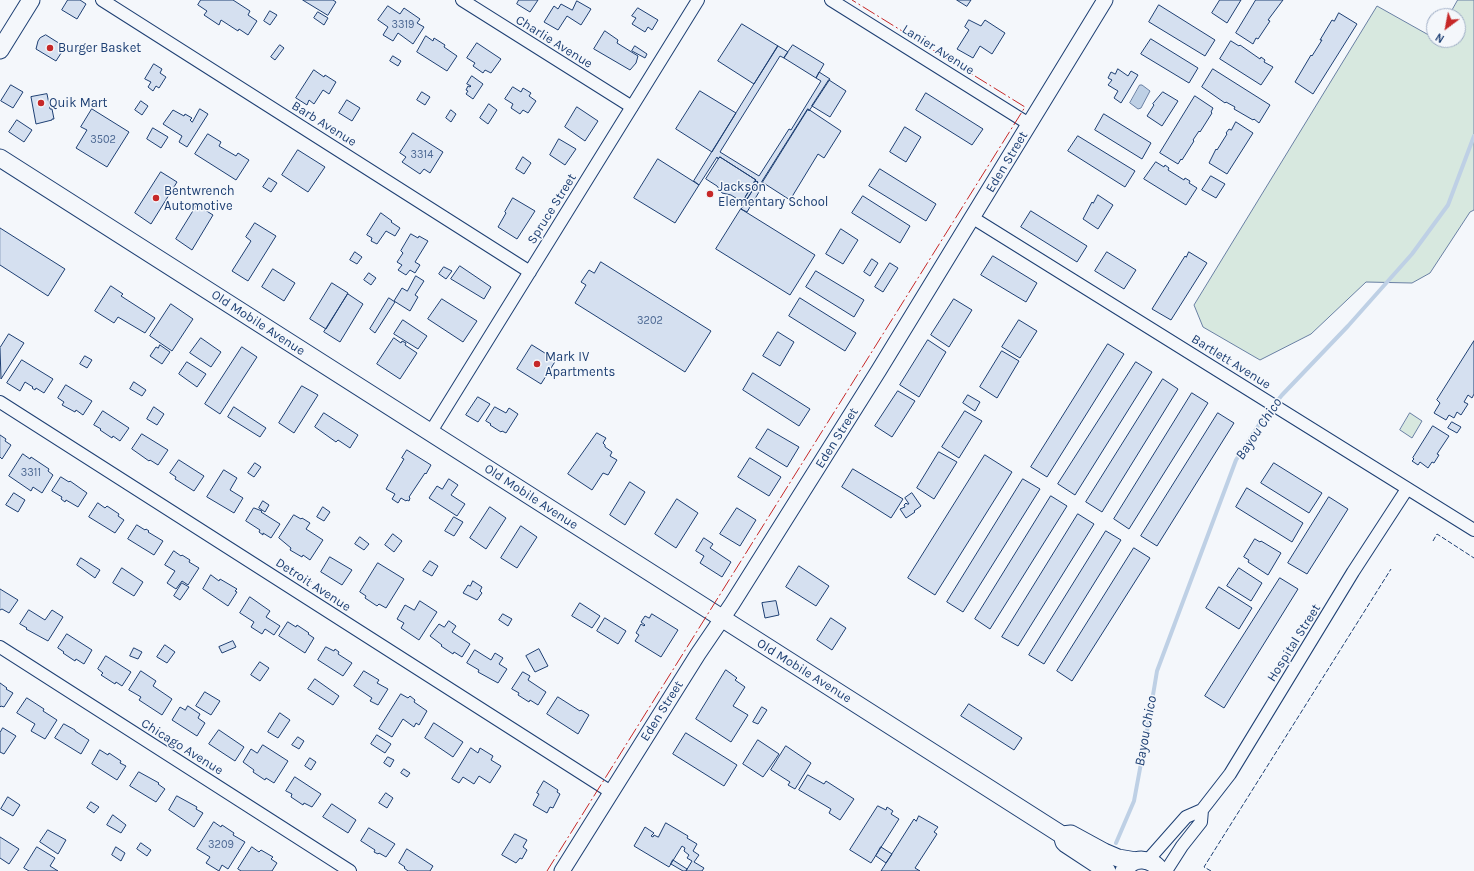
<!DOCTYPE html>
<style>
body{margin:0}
#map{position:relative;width:1474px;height:871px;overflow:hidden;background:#f4f7fb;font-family:Karla,sans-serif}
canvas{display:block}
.north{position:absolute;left:1426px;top:8px;width:40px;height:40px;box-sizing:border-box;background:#f4f7fb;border:1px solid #9eadc5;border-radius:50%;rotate:212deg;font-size:11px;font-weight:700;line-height:16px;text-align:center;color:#1d3f73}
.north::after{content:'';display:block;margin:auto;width:14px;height:18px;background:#c62828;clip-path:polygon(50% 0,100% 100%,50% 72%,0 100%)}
</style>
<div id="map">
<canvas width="1474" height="871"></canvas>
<div class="north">N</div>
</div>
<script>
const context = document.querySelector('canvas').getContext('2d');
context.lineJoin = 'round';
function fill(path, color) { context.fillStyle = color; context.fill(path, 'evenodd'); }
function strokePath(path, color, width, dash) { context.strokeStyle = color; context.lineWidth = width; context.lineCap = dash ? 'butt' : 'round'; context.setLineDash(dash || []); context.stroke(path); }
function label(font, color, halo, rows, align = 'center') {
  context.font = font + ' Karla,sans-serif'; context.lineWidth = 3; context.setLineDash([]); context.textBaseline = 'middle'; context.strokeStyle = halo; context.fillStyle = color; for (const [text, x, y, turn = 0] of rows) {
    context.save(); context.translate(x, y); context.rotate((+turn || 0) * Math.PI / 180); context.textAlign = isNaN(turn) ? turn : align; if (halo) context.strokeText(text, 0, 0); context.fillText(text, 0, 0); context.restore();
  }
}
const green = new Path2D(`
 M1458 0H1474V210L1470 212 1430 273 1412 283 1366 282 1311 334 1260 360 1203 327 1194 305 1377 6 1434 38V40H1458V16H1449Z
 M1410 413 1422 421 1412 438 1400 430Z`);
const water = new Path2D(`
 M1140 85H1142L1150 91 1141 108 1138 109 1130 103Z`);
const stream = new Path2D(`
 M1116 843 1134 801 1147 731 1157 671 1236 460 1262 420 1282 395 1348 326 1412 254 1448 205 1474 136`);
const building = new Path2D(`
 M68 0H80L86 4 77 19 62 10Z
 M201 0H233L250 11 248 15 257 21 248 35 239 29 238 31 221 20 219 25 204 15 207 11 198 5Z
 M303 0H333L336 2 328 15Z
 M519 0H538L530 12 517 4Z
 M957 0H971L967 6Z
 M1220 0H1241L1227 23 1212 13Z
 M1256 0H1283L1268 20 1270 21 1258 39 1256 38 1253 44 1236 33Z
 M577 1 591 9 581 25 567 16 558 30 544 22 554 6 558 9 561 4 572 10Z
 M1159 5 1215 40 1205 56 1149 22Z
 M388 6 400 14 404 8 420 19 417 23 424 27 413 44 398 33 393 41 383 35 388 27 378 20Z
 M638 8 658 20 652 30 648 27 645 32 632 24 636 18 632 16Z
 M270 11 277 15 270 25 264 21Z
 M318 12 328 18 324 25 314 18Z
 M1339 13 1357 24 1313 94 1295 82 1311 55 1312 56 1322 40H1320L1332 20 1334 21Z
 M969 20 981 26 985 20 1005 33 992 54 980 46 973 58 957 49 969 30 965 27Z
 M742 24 778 46 754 84 718 61Z
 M605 31 618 40 617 43 638 56 636 63 630 70 594 49Z
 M46 35 65 47 56 61 36 49 38 41 40 38Z
 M426 36 433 41 434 38 445 45 444 47 457 56 447 71 417 52Z
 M1151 39 1198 68 1189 83 1141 54Z
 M1231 41 1239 46 1240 45 1260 59 1261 57 1265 60 1264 62 1273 67 1261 85 1220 59Z
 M477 43 501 59 491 73 485 70 483 73 473 66 475 63 467 58Z
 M280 45 284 48 275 60 271 57Z
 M793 45 824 64 816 78 784 58Z
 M635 46 647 54 645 58 632 51Z
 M778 46 788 52 784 58 780 56 720 152 759 176 789 129 791 130 821 81 816 78 819 72 830 79 809 111 808 109 760 186 762 187 747 212 741 209 745 204 742 202 745 198 747 199 758 182 755 181 756 180 720 157 718 159 717 157 699 185 694 181Z
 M393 56 401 61 398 66 390 61Z
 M154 64 162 69 160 73 166 77 159 88 156 86 153 91 148 87 151 82 145 79Z
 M1118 69 1128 76 1131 71 1138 75 1121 103 1114 98 1118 91 1108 85 1112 80 1108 78 1111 72 1115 74Z
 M1213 69 1270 105 1259 123 1254 119 1253 120 1234 109 1235 107 1226 102 1225 103 1202 87Z
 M314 70 324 77 325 75 336 82 329 94 323 90 314 104 309 100 307 105 296 98Z
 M472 76 483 84 473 99 466 94 468 91 466 90 468 86 470 87 471 86 467 84Z
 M829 80 846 91 830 117 812 106Z
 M11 85 23 92 13 108 1 101Z
 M513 87 521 92 523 88 531 93 529 96 536 101 528 113 523 110 520 114 511 108 513 104 505 99Z
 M700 91 736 113 712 152 676 129Z
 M422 92 430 97 425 105 417 100Z
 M1163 92 1178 101 1162 126 1147 116 1154 105 1153 104Z
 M926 93 983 129 972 145 916 110Z
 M47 94 50 109H52L54 119H52V120L36 124 31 97Z
 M1195 96 1213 108 1211 112 1212 113 1200 132 1199 131 1193 140 1194 141 1182 160 1181 159 1178 164 1160 153Z
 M347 100 360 108 352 121 339 113Z
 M141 101 148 106 142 115 135 110Z
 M489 104 497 110 488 124 480 118Z
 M577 107 598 121 585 141 565 127Z
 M92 109 129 132 107 167 76 148 87 130 81 127Z
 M200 109 208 114 187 147 179 142 182 136 163 124 173 110 184 116 185 114 192 118 190 120 192 122Z
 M808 109 841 131 824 158 818 154 790 200 762 182Z
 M451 110 456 114 451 122 446 118Z
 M1104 114 1151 143 1142 159 1095 130Z
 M17 120 32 130 24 142 9 132Z
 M1236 122 1253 133 1227 174 1209 163 1216 149 1217 150 1227 134 1226 133 1229 129 1231 130Z
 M905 127 921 137 906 162 890 152Z
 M153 128 168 137 161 148 147 139Z
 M413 133 443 152 430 173 424 169 420 174 402 162 406 157 400 153Z
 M208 134 221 142 219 146 236 156 238 153 249 160 236 180 195 154Z
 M1078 136 1135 171 1125 187 1068 151Z
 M559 139 576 149 565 165 550 155Z
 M298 150 325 167 308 192 282 175Z
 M523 157 531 163 524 174 516 169Z
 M720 157 756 180 742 202 731 195 722 193 717 186 706 179Z
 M658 159 699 185 675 223 634 198Z
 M1156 162 1164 167 1165 165 1169 168 1168 170 1184 180 1185 178 1190 181 1189 183 1197 188 1186 205 1144 179Z
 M880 169 936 204 926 221 869 186Z
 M161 172 177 182 151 224 135 213Z
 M1211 176 1225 184 1216 198 1202 190Z
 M269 178 277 183 271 192 263 187Z
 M755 181 758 182 747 199 745 198Z
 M1098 195 1113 205 1098 229 1083 219 1092 202 1093 203Z
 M863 196 910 226 900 243 852 213Z
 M513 198 535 211 517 239 498 227 506 213 505 212Z
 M197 205 213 215 192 250 176 239Z
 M741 209 815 255 790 295 716 249Z
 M1031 211 1087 246 1077 262 1021 227Z
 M381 213 392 221 391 222 400 228 395 236 386 231 377 244 371 241 372 238 367 235Z
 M255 223 276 236 248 281 232 271 251 241 246 237Z
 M0 228 65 269 48 296 0 265Z
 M841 229 858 240 843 264 826 254Z
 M411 234 418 238 419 236 428 241 415 262 420 265 415 273 410 270 406 275 398 270 402 265 397 262 403 253 401 251Z
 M355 252 362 257 357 264 350 260Z
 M1107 252 1136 270 1124 289 1095 271Z
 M1189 252 1207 263 1171 320 1152 309 1185 256 1186 257Z
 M993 256 1037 283 1026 302 981 275Z
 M872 259 878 263 870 276 864 272Z
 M601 262 711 331 685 372 575 303 586 285 581 282 589 270 594 273Z
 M890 263 898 268 883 292 875 287Z
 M460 266 491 287 484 299 451 279Z
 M444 267 452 271 446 279 439 274Z
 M273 269 295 283 284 301 262 287Z
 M816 271 864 300 854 317 806 287Z
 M369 273 376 278 371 285 364 280Z
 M416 276 424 281 415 295 418 297 410 311 394 301 402 288 407 291Z
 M332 283 348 293 326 329 310 319Z
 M111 286 123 294 121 296 155 318 145 333 118 317 114 323 95 311Z
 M348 294 363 304 340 342 324 332Z
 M389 298 395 302 375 333 370 329Z
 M800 298 856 333 845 351 789 316Z
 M442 299 477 321 463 342 428 319Z
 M954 299 972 310 949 347 931 335Z
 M171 304 193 319 172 351 150 336Z
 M403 320 427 336 418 349 394 334Z
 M1019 320 1037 331 1020 358 1002 347Z
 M778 332 794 342 780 366 763 356Z
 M9 334 24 343 1 379 0 348Z
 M201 338 221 352 211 367 190 353Z
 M394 338 401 343 402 341 406 343 405 345 417 353 400 379 377 364Z
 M928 340 946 352 919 397 900 385Z
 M1474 341V394L1472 398 1468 395 1464 402 1468 404 1461 415 1457 412 1454 418 1449 415 1446 420 1434 413 1440 403 1437 400Z
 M1108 344 1124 354 1047 477 1031 467Z
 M160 345 170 352 162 364 150 356 156 347 158 348Z
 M532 345 556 360 541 384 517 369Z
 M242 347 257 357 220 414 205 404Z
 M1002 351 1019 361 997 398 980 387Z
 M85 356 92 360 87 368 80 364Z
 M22 360 53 379 44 393 36 388 35 390 32 388 33 387 25 382 20 391 7 383Z
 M187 362 206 374 197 387 179 374Z
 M1136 362 1152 372 1075 495 1058 484Z
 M753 373 810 409 799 426 743 390Z
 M1163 379 1178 389 1102 512 1086 502Z
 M134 382 146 390 142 396 130 389Z
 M66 385 92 401 83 415 76 410 75 412 62 405 64 402 58 398Z
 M302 386 318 395 294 433 279 423Z
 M898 391 915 401 892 437 875 426Z
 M1192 393 1208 403 1129 529 1114 519Z
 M968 395 980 402 975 411 963 403Z
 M478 397 490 404 478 422 466 415Z
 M154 407 164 414 157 425 147 419Z
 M234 407 266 428 260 437 228 417Z
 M495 407 506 413 509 408 518 414 506 433 502 431 501 432 490 425 491 424 486 421Z
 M103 411 129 428 120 441 113 436 112 438 100 430 101 429 94 425Z
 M965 411 982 421 959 458 942 447Z
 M324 413 358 435 350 448 338 440 336 442 315 427Z
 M1218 413 1234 423 1157 546 1141 536Z
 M1452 422 1461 427 1457 433 1448 428Z
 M1433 426 1449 436 1437 454 1439 455 1434 463 1432 462 1428 468 1420 462 1418 465 1412 461 1414 459 1413 458Z
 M768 429 799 447 787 467 756 448Z
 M597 433 606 438 603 443 605 445V447L612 452 610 456 617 460 608 475 603 473 592 490 568 474Z
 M142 434 168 450 158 465 150 460 149 461 132 449Z
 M0 435 6 439 5 441 11 445 2 459 0 457Z
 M407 450 431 465 426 474 425 473 409 497 410 498 409 501 407 500 406 501 401 498 398 503 392 499 395 494 386 489 404 459 402 458Z
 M939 452 957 462 934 499 917 488Z
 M23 454 30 459 31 457 49 469 48 471 53 475 42 493 33 487 31 491 9 476Z
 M985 455 1012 472 935 595 908 578Z
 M750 458 781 477 769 496 738 477Z
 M179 460 204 476 194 491 175 479 176 477 170 473Z
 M255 463 261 467 254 477 248 473Z
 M1274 463 1322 493 1309 513 1261 483Z
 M853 469 903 499 891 518 842 487Z
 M224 470 237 478 230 490 243 498 234 513 207 497Z
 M61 477 69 482 70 481 87 493 78 507 66 500 65 502 61 499 62 497 52 491Z
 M449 479 458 485 451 495 465 504 457 516 429 498 437 486 442 489Z
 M1023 479 1040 489 963 612 947 602Z
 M630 482 645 492 625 525 610 515Z
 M1247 488 1303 523 1292 542 1236 507Z
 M14 493 25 500 18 512 6 505Z
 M912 493 921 506 914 511 915 512 906 518 900 509 905 507 904 505 906 503 907 504H909L905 498Z
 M1051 496 1067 506 990 629 975 619Z
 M1329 497 1348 509 1307 574 1288 563Z
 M677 499 698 513 676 548 655 534Z
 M263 501 269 505 265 512 259 508Z
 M98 503 105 508 107 506 119 514 118 516 124 520 115 533 89 517Z
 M323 507 330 512 324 521 317 517Z
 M490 507 506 518 486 549 470 538Z
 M254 508 262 511 261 512 280 524 271 538 263 533V535L259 532 260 530 246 521Z
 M737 508 756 520 740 546 720 534Z
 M1078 514 1094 524 1018 646 1002 637Z
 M294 515 301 519 302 518 310 523 306 529 323 540 310 560 303 555 302 557 290 550 291 548 279 538Z
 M454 517 463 522 454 536 445 531Z
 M137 525 145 530 146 529 149 531 148 532 163 541 154 555 128 539Z
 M521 526 537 537 517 568 501 558Z
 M1106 531 1121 540 1044 664 1029 655Z
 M393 534 402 541 394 552 385 545Z
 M360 537 369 544 364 550 355 544Z
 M704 538 713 544 710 548 731 562 722 577 700 563 704 556 696 551Z
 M1255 539 1260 542 1261 541 1281 553 1268 575 1248 562 1249 560 1244 557Z
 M1134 548 1150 558 1072 681 1057 671Z
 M174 551 181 556 182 555 190 560 189 562 199 568 188 585 182 581 176 589 167 583 175 571 165 565Z
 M330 557 352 570 342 585 321 572Z
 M81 558 100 570 95 578 77 565Z
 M430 561 438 566 432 576 423 571Z
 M378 563 404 579 386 608 379 604 377 606 365 598 366 596 360 592Z
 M799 566 829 586 816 606 786 587Z
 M122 568 143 582 134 596 113 583Z
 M1239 568 1262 583 1251 601 1227 586Z
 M211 575 219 581 220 579 237 589 235 591 237 592 228 606 203 589Z
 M1280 578 1298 589 1224 708 1205 696Z
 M473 581 482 587 480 591 482 593 477 600 463 593 468 585 470 586Z
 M182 583 189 587 180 600 174 596Z
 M1219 587 1252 608 1239 629 1206 608Z
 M0 589 18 600 9 613 2 609 0 610Z
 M250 597 270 611 266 617 280 626 274 635 265 629 262 634 251 627 254 622 240 613Z
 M420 601 437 612 419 640 401 628 404 623 397 619 405 605 414 610Z
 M776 601 779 615 765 618 762 603Z
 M580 603 600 616 592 628 572 616Z
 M29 610 45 620 52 610 63 617 48 641 26 629 27 628 20 624Z
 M503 614 512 619 508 626 499 620Z
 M652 614 678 630 661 657 635 641 639 635 636 633 641 624 644 626 645 625 641 622 645 616 649 618Z
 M605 618 626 631 618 644 597 631Z
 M831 618 846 628 832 650 817 640Z
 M449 621 456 626 452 632 470 644 462 657 454 652 453 654 441 646 442 645 430 636 439 624 444 627Z
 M288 622 296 627 297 625 309 633 308 634 314 638 305 653 279 636Z
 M67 634 92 650 84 664 76 659 75 661 63 653 64 652 58 648Z
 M233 641 236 647 222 653 219 647Z
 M165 645 175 652 167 663 157 657Z
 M326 647 334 651 335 649 339 652 338 654 352 663 343 676 318 660Z
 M134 648 142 652 138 659 130 656Z
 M539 649 548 666 535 672 526 656Z
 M475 650 491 660 495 653 503 658 499 664 507 669 498 683 478 672 479 670 467 663Z
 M106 656 131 672 122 686 116 682 115 684 101 675 103 673 98 669Z
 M260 662 269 668 260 681 251 675Z
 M726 670 737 678 735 680 745 687 733 706 748 715 731 742 696 719Z
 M141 671 156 681 153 686 172 699 162 715 139 700 141 697 129 690Z
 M364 671 379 680 377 683 388 689 378 705 370 701 372 698 354 686Z
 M523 672 530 676 528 680 546 692 538 705 530 700 529 702 518 695 519 693 512 689Z
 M315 679 339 696 333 705 308 689Z
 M0 683 7 688 6 689 13 693 4 707 1 706 0 707Z
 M205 692 220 701 211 715 196 706Z
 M401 694 408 698 410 696 415 700 414 702 427 711 419 725 416 723 414 727 403 719 392 737 379 729Z
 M558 697 580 711 581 710 589 715 578 734 547 714Z
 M27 698 44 709 43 711 57 720 45 739 31 731 35 724 17 713Z
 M969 704 1022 738 1014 750 961 716Z
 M188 706 200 714 198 718 205 723 197 736 172 720 180 707 185 710Z
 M762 707 767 710 758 724 753 722Z
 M280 713 290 720 278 738 268 732Z
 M434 723 463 742 453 757 425 738Z
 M64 724 75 730V731L89 740 81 754 55 738Z
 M3 728 16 736 4 754 0 752V733Z
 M219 730 244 747 235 761 209 744Z
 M686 733 737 765 724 786 673 754Z
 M377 735 391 744 385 753 371 744Z
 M298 737 304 741 299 749 292 745Z
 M758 740 779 754 763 777 743 764Z
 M263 745 288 761 274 783 266 778 265 780 253 772 254 770 243 762 251 749 257 753Z
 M786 746 811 763 795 789 788 785 790 782 771 770Z
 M471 748 478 753 480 748 493 756 491 760 501 766 490 783 479 776 474 784 463 777 459 783 452 779Z
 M100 750 108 755 109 753 121 761 120 763 126 766 117 780 92 764Z
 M388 757 394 760 390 767 384 763Z
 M310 758 316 762 311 770 305 766Z
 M404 769 410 773 407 777 401 773Z
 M139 772 159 783 158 784 165 789 156 802 130 786Z
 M808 775 824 784 826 781 854 799 840 820 829 813 831 809 799 790Z
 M295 777 321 794 312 807 304 803 303 805 291 797 292 794 286 791Z
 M544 781 558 790 557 792 560 794 553 808 550 807 547 813 533 805 539 794 537 793Z
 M386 793 393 798 387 808 379 803Z
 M177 796 197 807 196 809 203 813 194 827 169 810Z
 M8 797 20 805 13 816 1 809Z
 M91 802 99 807 94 813 87 808Z
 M332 804 356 820 348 833 323 817Z
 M878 806 886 810 887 807 893 811 891 814 899 819 871 863 850 850Z
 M113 815 126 825 121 833 107 825Z
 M919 816 938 827 934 832 937 834 915 868 920 871H881L914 819 916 821Z
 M214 822 221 827 222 825 234 833 233 835 245 842 228 869 222 865 219 871 206 863 210 857 197 849Z
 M666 823 688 836 687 838 697 844 693 851 699 855 694 862 704 868 702 871H686L692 861 687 858 689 855 684 851 685 848 682 846 669 867 634 846 645 827 654 833 651 836 653 837 654 835 658 837Z
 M369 828 395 844 386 857 379 853 378 854 374 852 375 850 361 841Z
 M48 830 66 840 58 854 40 842Z
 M515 834 527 840 523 847 527 850 522 859 520 858 516 863 502 855Z
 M0 837 19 849 9 864 0 858Z
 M141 843 151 850 147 856 137 849Z
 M37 847 55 858 50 866 58 871H29L24 868Z
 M116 847 125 853 121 861 112 855Z
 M252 847 259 852 261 850 273 857 271 859 277 863 272 871H241L238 869Z
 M881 847 892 854 886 863 876 856Z
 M407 849 433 866 430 871H408L404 868 405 867 399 863Z
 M673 860 687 869 686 871H683L671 864Z`);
const minor = new Path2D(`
 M102 0 530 272
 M462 0 632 107
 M831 0 1029 124
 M973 218 1474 530
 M0 402 611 792
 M430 433 698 0
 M0 647 350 871
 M1148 860 1186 817 1202 810 1230 774 1353 572 1407 489
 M1166 871 1182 846 1201 822 1202 810`);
const tertiary = new Path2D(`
 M562 871 698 654 732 604 879 370 1105 0`);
const secondary = new Path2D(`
 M0 50 31 0
 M0 158 1062 835 1064 842 1066 844 1107 871
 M1062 835 1071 834 1104 852 1118 858 1136 861
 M1124 871C1133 855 1152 858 1161 871`);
const fence = new Path2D(`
 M1433 541 1437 534 1474 558
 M1211 871 1204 867 1391 569`);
const power = new Path2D(`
 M547 871 1025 107 852 0`);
const markers = [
 [50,48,4,"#c62828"],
 [41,103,4,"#c62828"],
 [710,194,4,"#c62828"],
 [156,198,4,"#c62828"],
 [537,364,4,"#c62828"]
];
const numberNames = [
 ["3319",403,25],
 ["3502",103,140],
 ["3314",422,155],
 ["3202",650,321],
 ["3311",31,473],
 ["3209",221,845]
];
const streetNames = [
 ["Charlie Avenue",554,42,32],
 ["Lanier Avenue",938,50,32],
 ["Barb Avenue",324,124,32],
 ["Eden Street",1007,162,-59],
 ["Spruce Street",552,209,-58],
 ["Old Mobile Avenue",258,323,33],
 ["Bartlett Avenue",1231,362,32],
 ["Eden Street",837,438,-58],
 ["Old Mobile Avenue",531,497,33],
 ["Detroit Avenue",313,585,33],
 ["Hospital Street",1294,643,-58],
 ["Old Mobile Avenue",804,671,32],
 ["Eden Street",662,711,-58],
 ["Chicago Avenue",182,747,32]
];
const poiNames = [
 ["Burger Basket",58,48],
 ["Quik Mart",49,103],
 ["Jackson",718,187],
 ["Elementary School",718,202],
 ["Bentwrench",164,191],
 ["Automotive",164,206],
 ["Mark IV",545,357],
 ["Apartments",545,372]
];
const waterNames = [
 ["Bayou Chico",1259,429,-56],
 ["Bayou Chico",1146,731,-80]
];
fill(green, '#d7e8df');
strokePath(green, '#687fa3', 1);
fill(water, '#bed0e5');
strokePath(water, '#687fa3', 1);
strokePath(stream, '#bed0e5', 4);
fill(building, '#d5e0f0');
strokePath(building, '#1d3f73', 1);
strokePath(minor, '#1d3f73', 14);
strokePath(tertiary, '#1d3f73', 17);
strokePath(secondary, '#1d3f73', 19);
strokePath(minor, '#f4f7fb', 12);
strokePath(tertiary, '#f4f7fb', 15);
strokePath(secondary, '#f4f7fb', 17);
strokePath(fence, '#1d3f73', 1, [5, 2]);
strokePath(power, '#c62828', 1, [14, 3, 2, 3]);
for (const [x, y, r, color] of markers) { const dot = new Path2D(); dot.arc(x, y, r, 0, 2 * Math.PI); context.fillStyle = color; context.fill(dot); strokePath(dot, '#f4f7fb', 1.5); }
label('11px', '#4b6792', null, numberNames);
label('13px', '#1d3f73', '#f4f7fb', streetNames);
label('13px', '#1d3f73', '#f4f7fb', poiNames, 'left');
label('italic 14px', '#1d3f73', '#f4f7fb', waterNames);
</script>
